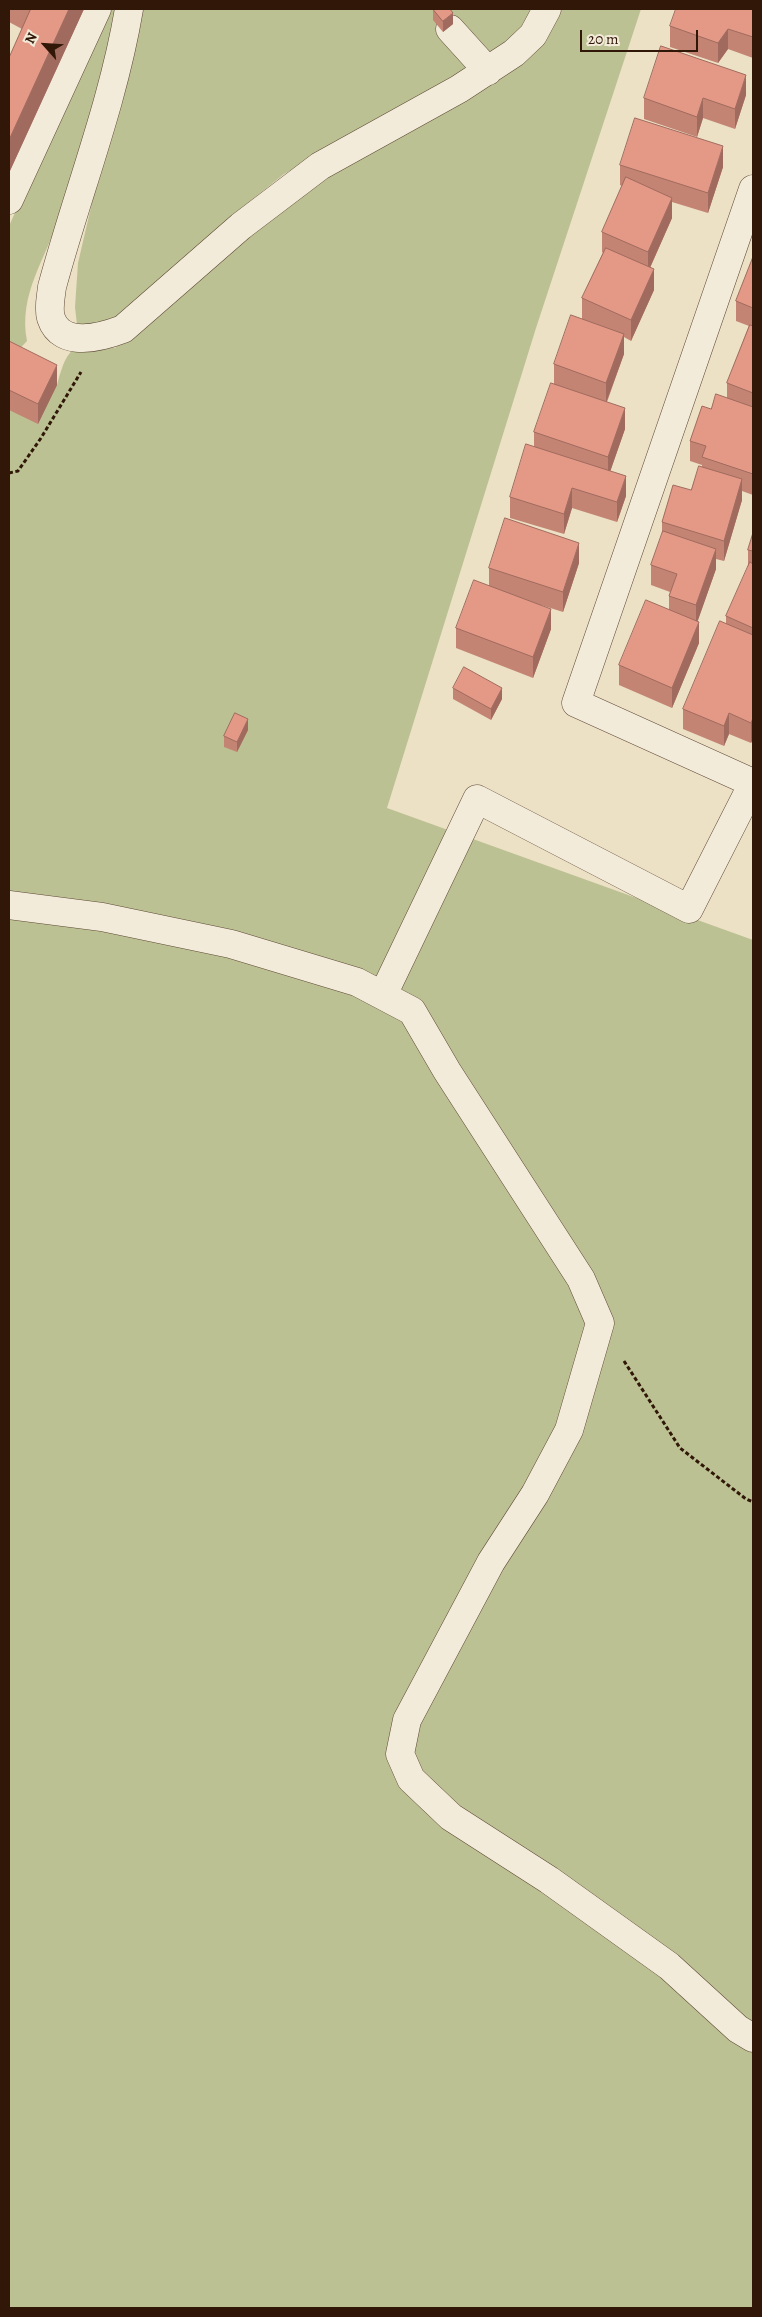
<!DOCTYPE html>
<style>
body{margin:0}
#map{position:relative;width:762px;height:2317px;overflow:hidden;background:#ece0c5;font-family:Alegreya,serif}
canvas{display:block}
.frame{position:absolute;inset:0;border:10px solid #301708;pointer-events:none}
.north{position:absolute;left:20px;top:20px;width:50px;height:50px;-webkit-text-stroke:4px #f3ebd9;paint-order:stroke;rotate:296deg;font-size:14px;font-weight:700;line-height:20px;text-align:center;color:#301708}
.north::after{content:'';display:block;margin:auto;width:18px;height:22px;background:#301708;clip-path:polygon(50% 0,100% 100%,50% 72%,0 100%)}
.scale{position:absolute;left:580px;top:30px;width:118px;height:22px;box-sizing:border-box;border:2px solid #301708;border-top:0;padding-left:6px;font-size:15px;line-height:18px;white-space:nowrap;color:#301708;-webkit-text-stroke:4px #f3ebd9;paint-order:stroke}
</style>
<div id="map">
<canvas width="762" height="2317"></canvas>
<div class="frame"></div>
<div class="north">N</div>
<div class="scale">20 m</div>
</div>
<script>
const context = document.querySelector('canvas').getContext('2d');
context.lineJoin = 'round';
function fill(path, color) { context.fillStyle = color; context.fill(path, 'evenodd'); }
function strokePath(path, color, width, dash) { context.strokeStyle = color; context.lineWidth = width; context.lineCap = dash ? 'butt' : 'round'; context.setLineDash(dash || []); context.stroke(path); }
const green = new Path2D(`
 M107 9H119V19C99 85 80 151 59 217 46 259 18 294 27 341L9 360V226Z
 M137 9H535L526 25 484 60 284 174 229 218 174 273 103 328 77 325 75 307 78 263Z
 M557 9H641L536 328 387 808 753 940V2308H9V361L57 385C69 341 73 346 115 348L278 210Z`);
const path = new Path2D(`
 M9 473 18 471 41 438 81 372
 M624 1361 680 1448 746 1499 753 1502`);
const minor = new Path2D(`
 M129 9C113 104 77 194 52 287 51 297 48 308 51 318 61 349 102 337 123 329L241 226 320 166 459 89 514 53 533 35 547 9
 M450 29 488 71
 M753 189 576 703 753 783
 M9 200 97 9
 M9 905 102 917 231 944 357 982 412 1011 447 1071 581 1279 600 1323 569 1430 535 1494 491 1562 407 1720 400 1754 411 1779 451 1817 549 1880 669 1966 738 2029 753 2038
 M383 995 477 799 689 909 753 783`);
const wall = new Path2D(`
 M9 9H84L9 173V58L22 29 9 22Z
 M433 9 453 24 443 32 433 20Z
 M753 9V58L728 49 718 63 670 47V26Z
 M746 95 735 129 703 118 697 137 644 119V98Z
 M620 165 723 167 708 213 672 202V218L650 268 654 290 631 341 624 337V354L607 402 625 429 610 471 626 496 617 522 572 508 564 534 510 518V497L534 447V432L554 384V364L582 319V298L603 253 602 252V232L622 186 620 185Z
 M753 257V495L742 491V500L724 561 716 559V569L697 622 699 643 672 708 619 685V665L669 610V596L670 592 651 585V565L662 535V522L691 490 702 467V465L690 461V441L711 409 727 398V383L749 326 736 321V301Z
 M9 341 57 385 38 424 9 410Z
 M753 533V739L751 743 729 734 724 746 683 729V709L726 624V616L748 568V550Z
 M579 563 563 612 541 605 551 629 533 678 456 648V628L489 586V568Z
 M453 688 502 699 491 720 453 699Z
 M248 730 237 752 224 747V736Z`);
const shadedWall = new Path2D(`
 M69 9H84L9 173V140Z
 M453 13V24L443 32V21Z
 M728 29V49L718 63V43Z
 M746 75V95L735 129V109Z
 M703 98V118L697 137V117Z
 M723 146V167L708 213V193Z
 M10 174V185L9 188V177Z
 M672 198V218L648 272V252Z
 M654 269V290L631 341V320Z
 M624 334V354L606 403V383Z
 M57 365V385L38 424V404Z
 M625 408V429L608 478V457Z
 M626 476V496L617 522V502Z
 M742 479V500L724 561V541Z
 M572 488V508L564 534V514Z
 M579 543V563L563 612V592Z
 M716 549V569L696 626V605Z
 M551 609V629L533 678V657Z
 M699 622V643L672 708V688Z
 M502 688V699L491 720V709Z
 M729 713V734L724 746V726Z
 M753 718V739L751 743V723Z
 M248 719V730L237 752V742Z`);
const building = new Path2D(`
 M31 9H69L9 140V58Z
 M433 9H450L453 13 443 21Z
 M676 9H753V37L728 29 718 43 670 26Z
 M661 46 746 75 735 109 703 98 697 117 644 98Z
 M635 118 723 146 708 193 620 165Z
 M626 177 672 198 648 252 602 232Z
 M606 248 654 269 631 320 582 298Z
 M753 257V308L736 301Z
 M571 315 624 334 606 383 554 364Z
 M750 325 753 326V393L727 383Z
 M9 341 57 365 38 404 9 390Z
 M551 383 625 408 608 457 534 432Z
 M716 394 753 407V474L702 457 706 446 690 441 702 406 711 409Z
 M526 444 626 476 617 502 572 488 564 514 510 497Z
 M699 466 742 479 724 541 662 522 673 485 691 490Z
 M505 518 579 543 563 592 489 568Z
 M663 531 716 549 696 605 669 596 677 574 651 565Z
 M753 533V551L748 550Z
 M750 562 753 564V628L726 616Z
 M474 580 551 609 533 657 456 628Z
 M646 600 699 622 672 688 619 665Z
 M720 621 753 635V718L751 723 729 713 724 726 683 709Z
 M464 667 502 688 491 709 453 688Z
 M235 713 248 719 237 742 224 736Z`);
fill(green, '#bbc192');
strokePath(minor, '#5f4937', 29);
strokePath(path, '#301708', 3, [4, 2.5]);
strokePath(minor, '#f3ebd9', 28);
fill(wall, '#c48474');
fill(shadedWall, '#a06b5e');
fill(building, '#e49987');
strokePath(building, '#a06b5e', 1);
</script>
